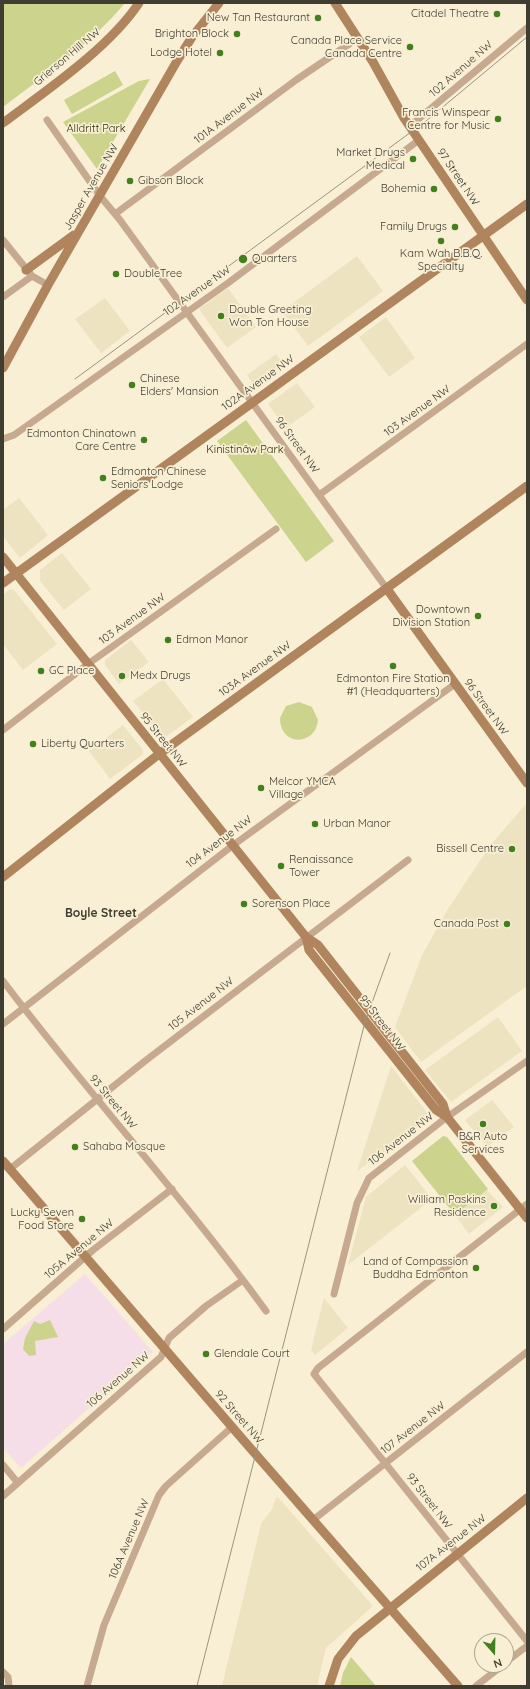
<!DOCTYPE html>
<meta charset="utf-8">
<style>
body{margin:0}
#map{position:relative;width:530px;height:1689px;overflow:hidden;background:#f8efd4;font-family:Quicksand,sans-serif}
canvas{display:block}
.frame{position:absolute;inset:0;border:4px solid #3f3c31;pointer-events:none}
.north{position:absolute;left:474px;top:1633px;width:40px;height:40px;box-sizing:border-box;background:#f8efd4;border:1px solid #aea793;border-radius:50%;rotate:160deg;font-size:11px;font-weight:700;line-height:16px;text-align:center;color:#3f3c31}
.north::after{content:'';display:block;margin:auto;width:14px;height:18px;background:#427f1d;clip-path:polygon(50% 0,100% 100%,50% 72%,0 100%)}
</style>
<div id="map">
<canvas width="530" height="1689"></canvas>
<div class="frame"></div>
<div class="north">N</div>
</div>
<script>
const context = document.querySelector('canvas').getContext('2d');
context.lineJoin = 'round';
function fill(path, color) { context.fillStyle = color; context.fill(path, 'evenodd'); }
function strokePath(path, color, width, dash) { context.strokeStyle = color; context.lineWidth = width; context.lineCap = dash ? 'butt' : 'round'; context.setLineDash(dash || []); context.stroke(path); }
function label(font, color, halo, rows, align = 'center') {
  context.font = font + ' Quicksand,sans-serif'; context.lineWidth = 3.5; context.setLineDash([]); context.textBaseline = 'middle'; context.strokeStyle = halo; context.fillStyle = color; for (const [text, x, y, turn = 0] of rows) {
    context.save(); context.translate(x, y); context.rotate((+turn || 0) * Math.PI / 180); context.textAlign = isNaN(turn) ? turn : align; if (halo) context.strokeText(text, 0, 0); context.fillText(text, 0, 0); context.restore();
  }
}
const built = new Path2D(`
 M357 256 383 291 308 346 282 311Z
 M228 288 256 327 227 348 199 309Z
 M105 298 130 331 101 353 75 319Z
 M386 317 415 358 389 377 359 337Z
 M276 354 284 364 254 386 247 375Z
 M297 383 315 407 286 428 268 404Z
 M19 498 48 535 20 558 3 536V510Z
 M62 553 91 589 64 610 40 581V570Z
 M10 589 14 590 57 644 23 670 3 644V595Z
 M131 640 149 662 119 684 105 665V660Z
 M163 679 193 717 167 736 160 735 133 701Z
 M123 725 143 750V754L110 779 89 751Z
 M525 805 527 807V986L421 1062 395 1027 422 955 448 909 479 862 494 841Z
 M498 1017 522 1051 451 1102 425 1070Z
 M391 1066 428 1114 427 1121 357 1171Z
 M492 1100 514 1127 487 1147 465 1120Z
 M405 1165 432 1199 348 1265 366 1197Z
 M487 1190 503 1207 469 1234 455 1215Z
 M324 1298 348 1328 315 1355 311 1350Z
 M277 1496 373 1606 326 1648 317 1686H222L261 1524 272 1509Z`);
const education = new Path2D(`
 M85 1274 153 1352 21 1468 3 1448V1344Z`);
const green = new Path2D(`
 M3 3H125C91 44 45 75 3 107Z
 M115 71 123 85 72 114 64 100Z
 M150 79 97 169 63 122 139 81Z
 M246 420 334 541 306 562 217 441Z
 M299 702 312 707 318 720C316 746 280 747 280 718L286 706Z
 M443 1136 447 1137 488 1189 455 1215 412 1161Z
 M50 1320 58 1337 35 1341 36 1355 29 1356 23 1349 25 1338 34 1321 40 1324Z
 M351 1657 376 1686H340L343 1673Z`);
const street = new Path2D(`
 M47 120 100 196 120 220 387 589
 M410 126 527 28
 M115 214 296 80 358 38
 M3 240 32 276 48 285
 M3 297 32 276
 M3 439 14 435 228 283 419 140
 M319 495 527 344
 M3 730 88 664 276 529
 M3 981C88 1093 183 1197 266 1311
 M3 1024 232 846 455 684
 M10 1169 145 1061 408 860
 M527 1204 318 1368 314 1374 527 1641
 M334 1294 357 1203 369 1178 447 1117 527 1061
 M3 1329 93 1250 172 1189
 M3 1465 18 1483
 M3 1496 161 1357 169 1338 206 1306 243 1280
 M313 1520 527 1352
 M506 1662 527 1646
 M3 1672 8 1677 9 1686
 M87 1686 104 1625 159 1495 166 1486 232 1427
 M476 1686 503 1665`);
const secondary = new Path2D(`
 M335 3 373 62 404 118 527 300
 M3 123C47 90 109 48 139 3
 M26 270 74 235
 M3 368 48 285 177 61 192 37 219 3
 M3 557 306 937 318 945 443 1104 447 1117 527 1218
 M3 583 527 204
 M387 589 527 783
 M3 877 159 754 527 486
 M306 937 309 950 436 1110 447 1117
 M3 1161 245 1442 458 1686
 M329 1686 338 1659 356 1636 527 1498`);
const tram = new Path2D(`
 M75 379 426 121 527 37
 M197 1686 365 1022 390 953`);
const markers = [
 [497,14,4,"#427f1d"],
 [318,18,4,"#427f1d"],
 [237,34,4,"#427f1d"],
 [410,47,4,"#427f1d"],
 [220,53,4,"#427f1d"],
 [498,119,4,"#427f1d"],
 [413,159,4,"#427f1d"],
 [130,181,4,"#427f1d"],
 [434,189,4,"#427f1d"],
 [455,227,4,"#427f1d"],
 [441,241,4,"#427f1d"],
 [243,259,5,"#427f1d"],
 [116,274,4,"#427f1d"],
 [221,316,4,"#427f1d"],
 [132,385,4,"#427f1d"],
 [144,440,4,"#427f1d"],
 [103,478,4,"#427f1d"],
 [478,616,4,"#427f1d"],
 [168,640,4,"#427f1d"],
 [393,666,4,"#427f1d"],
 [41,671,4,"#427f1d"],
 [122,676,4,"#427f1d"],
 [33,744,4,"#427f1d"],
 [261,788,4,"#427f1d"],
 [315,824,4,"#427f1d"],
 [512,849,4,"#427f1d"],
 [281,866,4,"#427f1d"],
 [244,904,4,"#427f1d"],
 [507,924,4,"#427f1d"],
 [483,1124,4,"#427f1d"],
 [75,1147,4,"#427f1d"],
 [494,1206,4,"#427f1d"],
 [82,1219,4,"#427f1d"],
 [476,1268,4,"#427f1d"],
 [206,1354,4,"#427f1d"]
];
const poiNames = [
 ["Citadel Theatre",489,14],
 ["New Tan Restaurant",310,18],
 ["Brighton Block",229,34],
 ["Canada Place Service",402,41],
 ["Canada Centre",402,54],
 ["Lodge Hotel",212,53],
 ["Francis Winspear",490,113],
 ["Centre for Music",490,126],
 ["Market Drugs",405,153],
 ["Medical",405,166],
 ["Gibson Block",138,181,"left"],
 ["Bohemia",426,189],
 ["Family Drugs",447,227],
 ["Kam Wah B.B.Q.",441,254,"center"],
 ["Specialty",441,267,"center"],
 ["Quarters",252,259,"left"],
 ["DoubleTree",124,274,"left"],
 ["Double Greeting",229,310,"left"],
 ["Won Ton House",229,323,"left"],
 ["Chinese",140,379,"left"],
 ["Elders' Mansion",140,392,"left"],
 ["Edmonton Chinatown",136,434],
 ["Care Centre",136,447],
 ["Edmonton Chinese",111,472,"left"],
 ["Seniors Lodge",111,485,"left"],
 ["Downtown",470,610],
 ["Division Station",470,623],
 ["Edmon Manor",176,640,"left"],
 ["GC Place",49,671,"left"],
 ["Medx Drugs",130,676,"left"],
 ["Edmonton Fire Station",393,679,"center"],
 ["#1 (Headquarters)",393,692,"center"],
 ["Liberty Quarters",41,744,"left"],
 ["Melcor YMCA",269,782,"left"],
 ["Village",269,795,"left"],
 ["Urban Manor",323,824,"left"],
 ["Bissell Centre",504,849],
 ["Renaissance",289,860,"left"],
 ["Tower",289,873,"left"],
 ["Sorenson Place",252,904,"left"],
 ["Canada Post",499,924],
 ["B&R Auto",483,1137,"center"],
 ["Services",483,1150,"center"],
 ["Sahaba Mosque",83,1147,"left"],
 ["William Paskins",486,1200],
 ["Residence",486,1213],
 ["Lucky Seven",74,1213],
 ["Food Store",74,1226],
 ["Land of Compassion",468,1262],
 ["Buddha Edmonton",468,1275],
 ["Glendale Court",214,1354,"left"]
];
const streetNames = [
 ["Grierson Hill NW",67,57,-40],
 ["102 Avenue NW",461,69,-41],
 ["101A Avenue NW",229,116,-37],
 ["97 Street NW",458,177,56],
 ["Jasper Avenue NW",91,187,-60],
 ["102 Avenue NW",197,291,-35],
 ["102A Avenue NW",258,383,-36],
 ["103 Avenue NW",417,411,-36],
 ["96 Street NW",297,445,54],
 ["103 Avenue NW",132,619,-36],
 ["103A Avenue NW",255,669,-36],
 ["96 Street NW",486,707,54],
 ["95 Street NW",163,740,51],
 ["104 Avenue NW",219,842,-37],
 ["105 Avenue NW",201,1004,-38],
 ["95 Street NW",382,1023,52],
 ["93 Street NW",113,1102,50],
 ["106 Avenue NW",401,1139,-38],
 ["105A Avenue NW",79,1249,-40],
 ["106 Avenue NW",118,1380,-41],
 ["92 Street NW",239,1417,49],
 ["107 Avenue NW",413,1428,-38],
 ["93 Street NW",429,1501,52],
 ["106A Avenue NW",129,1539,-67],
 ["107A Avenue NW",451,1543,-38]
];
const parkNames = [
 ["Alldritt Park",96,129],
 ["Kinistinâw Park",245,450]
];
const neighbourhoodNames = [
 ["Boyle Street",101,913]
];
fill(built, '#eee3c1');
fill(education, '#f6dee8');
fill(green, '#cbd38c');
strokePath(street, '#c6a98e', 7);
strokePath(secondary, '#b0855e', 9);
strokePath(tram, '#999380', 1);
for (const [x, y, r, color] of markers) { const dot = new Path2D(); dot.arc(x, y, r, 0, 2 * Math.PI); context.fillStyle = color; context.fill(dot); strokePath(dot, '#f8efd4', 1.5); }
label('11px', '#3f3c31', '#f8efd4', poiNames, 'right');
label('11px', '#3f3c31', '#f8efd4', streetNames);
label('11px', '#2e300a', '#f8efd4', parkNames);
label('bold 12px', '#3f3c31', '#f8efd4', neighbourhoodNames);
</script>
